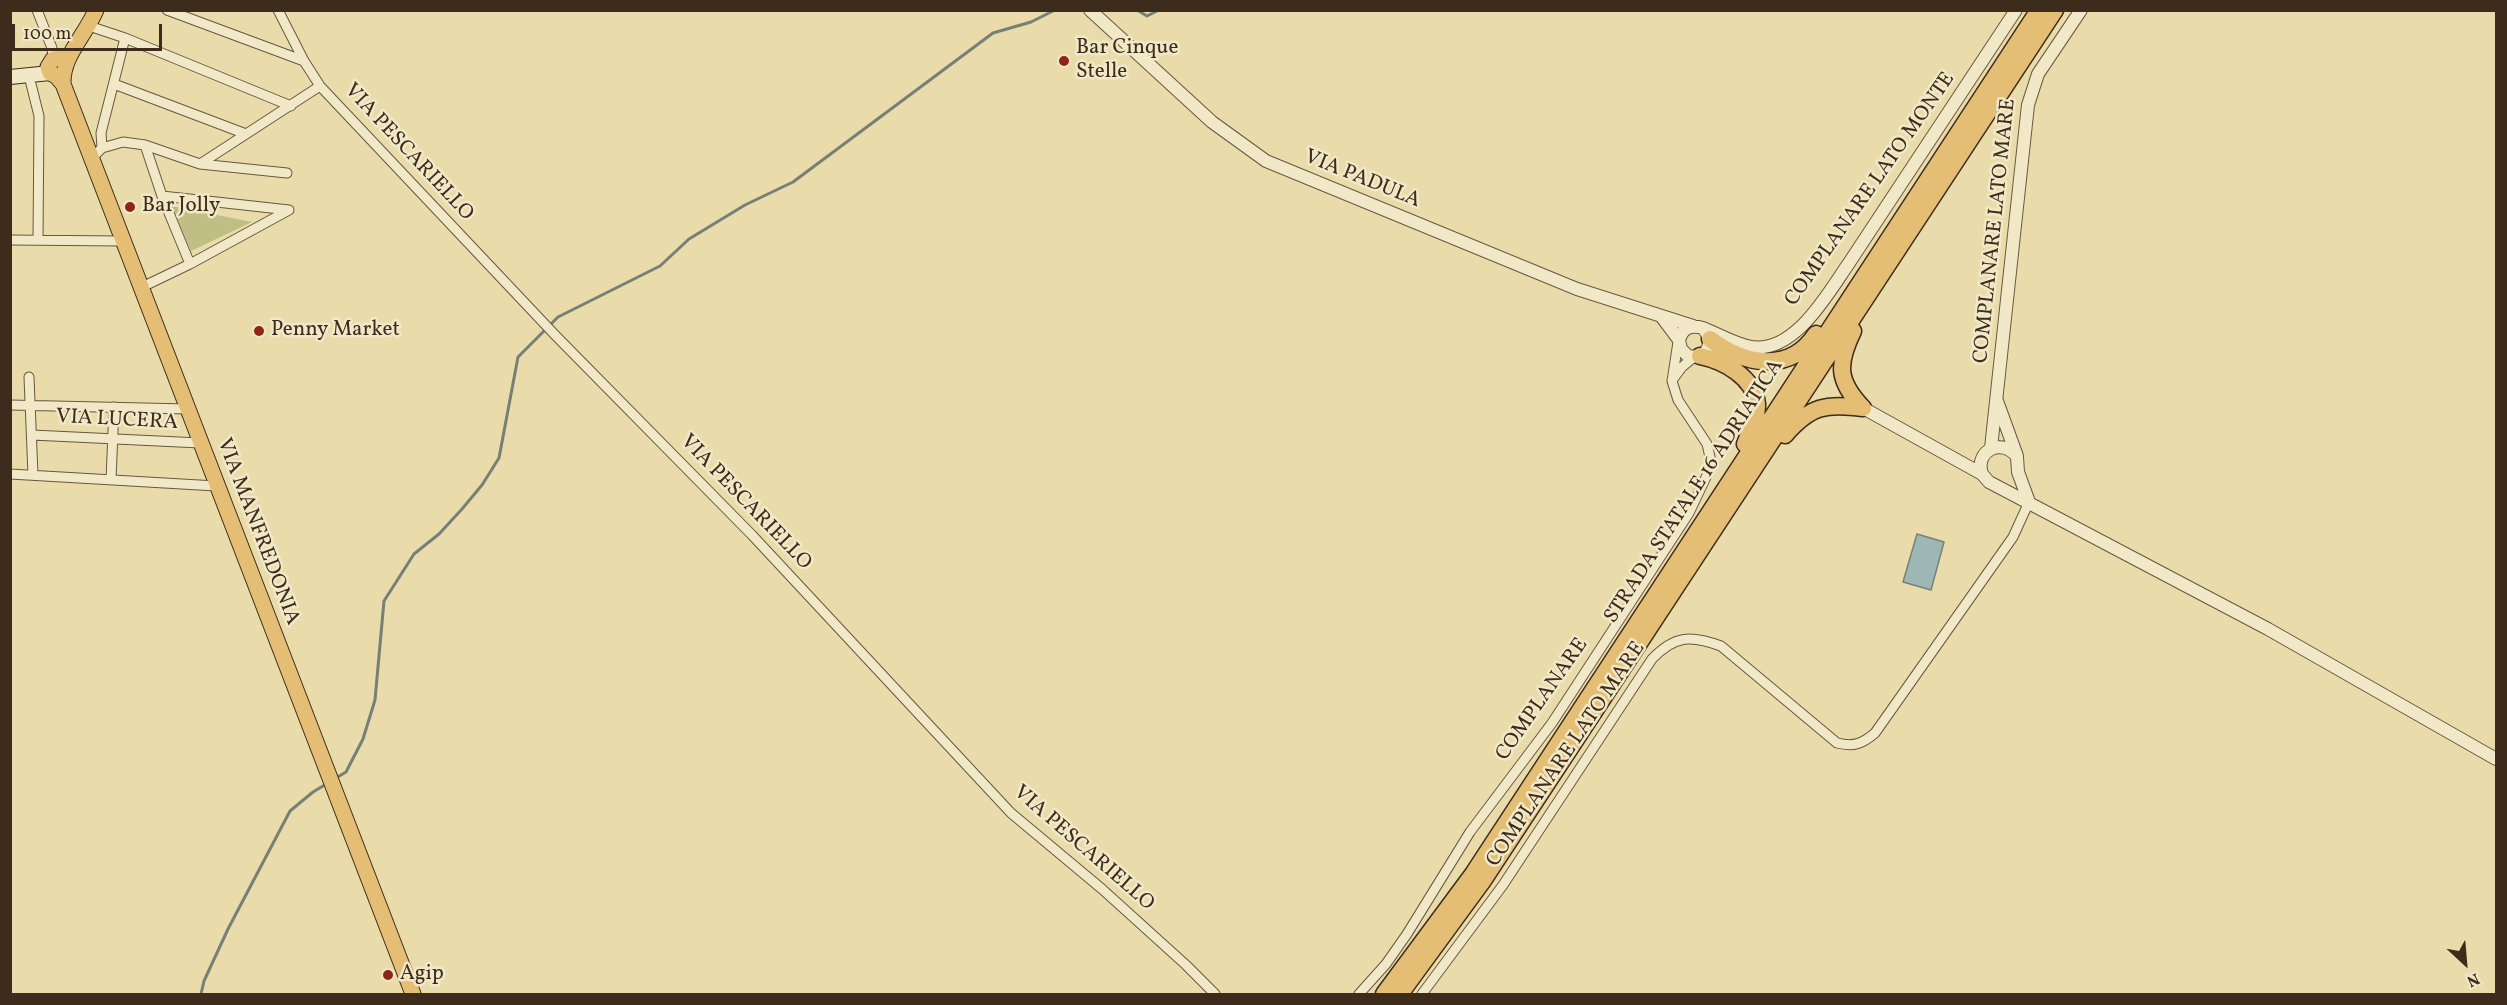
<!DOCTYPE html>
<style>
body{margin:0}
#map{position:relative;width:2507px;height:1005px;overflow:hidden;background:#eadbaa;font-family:Vollkorn,serif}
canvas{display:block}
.frame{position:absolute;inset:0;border:12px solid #3d2b1c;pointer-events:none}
.north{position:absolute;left:2435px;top:933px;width:60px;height:60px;-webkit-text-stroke:4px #f1e8c8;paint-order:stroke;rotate:154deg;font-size:16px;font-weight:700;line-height:24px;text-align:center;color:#3d2b1c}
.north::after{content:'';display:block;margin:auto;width:21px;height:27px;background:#3d2b1c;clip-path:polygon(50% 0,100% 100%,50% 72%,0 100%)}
.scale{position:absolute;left:12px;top:24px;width:150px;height:27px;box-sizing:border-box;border:3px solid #3d2b1c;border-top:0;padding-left:8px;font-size:18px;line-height:21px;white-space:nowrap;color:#3d2b1c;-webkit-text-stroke:4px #f1e8c8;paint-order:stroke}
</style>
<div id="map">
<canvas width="2507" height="1005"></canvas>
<div class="frame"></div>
<div class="north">N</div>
<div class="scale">100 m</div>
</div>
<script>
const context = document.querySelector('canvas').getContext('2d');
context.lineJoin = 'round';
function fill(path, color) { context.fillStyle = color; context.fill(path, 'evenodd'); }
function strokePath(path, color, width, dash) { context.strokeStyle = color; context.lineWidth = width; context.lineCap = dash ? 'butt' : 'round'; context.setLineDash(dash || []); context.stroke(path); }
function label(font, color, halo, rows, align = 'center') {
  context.font = font + ' Vollkorn,serif'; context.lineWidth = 5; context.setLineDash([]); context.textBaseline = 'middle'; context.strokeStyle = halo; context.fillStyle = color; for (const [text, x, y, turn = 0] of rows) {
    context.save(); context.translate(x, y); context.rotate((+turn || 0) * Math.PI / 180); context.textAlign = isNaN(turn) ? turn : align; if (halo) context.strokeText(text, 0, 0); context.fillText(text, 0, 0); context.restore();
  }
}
const green = new Path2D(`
 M172 206 252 222 191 251Z`);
const water = new Path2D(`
 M1917 534 1944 542 1931 590 1903 582Z`);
const stream = new Path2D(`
 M1137 10 1147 16 1159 10
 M336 778 346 772 363 739 375 700 384 601 414 554 439 534 462 509 482 485 499 458 518 357 558 317 660 266 689 239 745 205 793 182 993 33 1031 22 1055 10
 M201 994 204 981 228 929 290 811 313 792 328 783`);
const minor = new Path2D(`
 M37 10 52 48 53 59
 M167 10 304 61
 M278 10 304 61 320 86 556 336 752 535 1011 813 1102 889 1186 965 1215 994
 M89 26 125 38 291 106
 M29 76 39 116 38 240
 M114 84 246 134
 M145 145 162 196 190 264 289 210
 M102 148 101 133 125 38
 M91 159 102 148 123 142 145 145 200 164 287 173
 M200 164 320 86
 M162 196 289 210
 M10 240 122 241
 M140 288 190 264
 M29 377 33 475
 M1673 379 1682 367 1694 357
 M10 405 188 409
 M32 435 200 443
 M10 474 216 486
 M111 480 114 407
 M1359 994 1386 964 1407 934 1470 832 1552 723 1689 513 1708 473 1710 457 1707 444 1678 400 1672 381 1678 342
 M1422 994 1503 885 1652 659C1675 635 1691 635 1721 646L1837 743C1854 747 1862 744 1875 733L2013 537 2029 502`);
const tertiary = new Path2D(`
 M1090 10 1212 122 1266 161 1577 289 1693 326
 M1661 316 1679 340 1681 349 1688 356C1708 360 1715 342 1703 328 1691 325 1683 327 1679 340
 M1703 328C1718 334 1735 344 1751 347 1795 354 1828 293 1849 263L2016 10
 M1997 401 2017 456
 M1863 408 1982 474 1989 482 2268 629 2496 759
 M1991 448 2028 105 2038 74 2081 10
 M1982 474C1974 450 2003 437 2017 457L2018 472 2029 502`);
const secondary = new Path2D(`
 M10 77 50 73`);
const primary = new Path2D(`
 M96 10C85 36 62 56 63 84L413 994
 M63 84 56 76 50 73 48 67 53 59 68 56`);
const trunk = new Path2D(`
 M1853 331C1837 364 1837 381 1863 408
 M1710 339C1743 364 1789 375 1816 334
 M1700 356C1724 361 1754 377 1757 404 1758 417 1749 433 1745 444
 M1785 435C1810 406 1826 403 1863 408
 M1384 994 1473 874 2039 10
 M1400 994 1482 882 2055 10`);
const markers = [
 [1064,61,6,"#8f2418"],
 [130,207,6,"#8f2418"],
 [259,331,6,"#8f2418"],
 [388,975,6,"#8f2418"]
];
const poiNames = [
 ["Bar Cinque",1076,49],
 ["Stelle",1076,73],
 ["Bar Jolly",142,207],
 ["Penny Market",271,331],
 ["Agip",400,975]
];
const streetNames = [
 ["VIA PESCARIELLO",408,153,47],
 ["VIA PADULA",1362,180,22],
 ["COMPLANARE LATO MONTE",1871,190,-55],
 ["COMPLANARE LATO MARE",1996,231,-84],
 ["VIA LUCERA",117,421,3],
 ["STRADA STATALE 16 ADRIATICA",1695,492,-57],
 ["VIA PESCARIELLO",745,503,46],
 ["VIA MANFREDONIA",257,532,69],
 ["COMPLANARE",1543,700,-55],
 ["COMPLANARE LATO MARE",1567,755,-56],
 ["VIA PESCARIELLO",1083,849,41]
];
fill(green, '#bfbe84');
fill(water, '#9db8b4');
strokePath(water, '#778077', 1.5);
strokePath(stream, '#778077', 3);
strokePath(minor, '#685740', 11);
strokePath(tertiary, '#685740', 14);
strokePath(secondary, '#3d2b1c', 16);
strokePath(primary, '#3d2b1c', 17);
strokePath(trunk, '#3d2b1c', 19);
strokePath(minor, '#f1e8c8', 9);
strokePath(tertiary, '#f1e8c8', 12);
strokePath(secondary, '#f1e8c8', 14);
strokePath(primary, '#e5be75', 15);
strokePath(trunk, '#e5be75', 16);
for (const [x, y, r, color] of markers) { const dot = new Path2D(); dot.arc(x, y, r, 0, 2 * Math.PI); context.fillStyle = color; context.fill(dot); strokePath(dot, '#f1e8c8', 2); }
label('21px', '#3d2b1c', '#f1e8c8', poiNames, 'left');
label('21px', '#3d2b1c', '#f1e8c8', streetNames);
</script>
